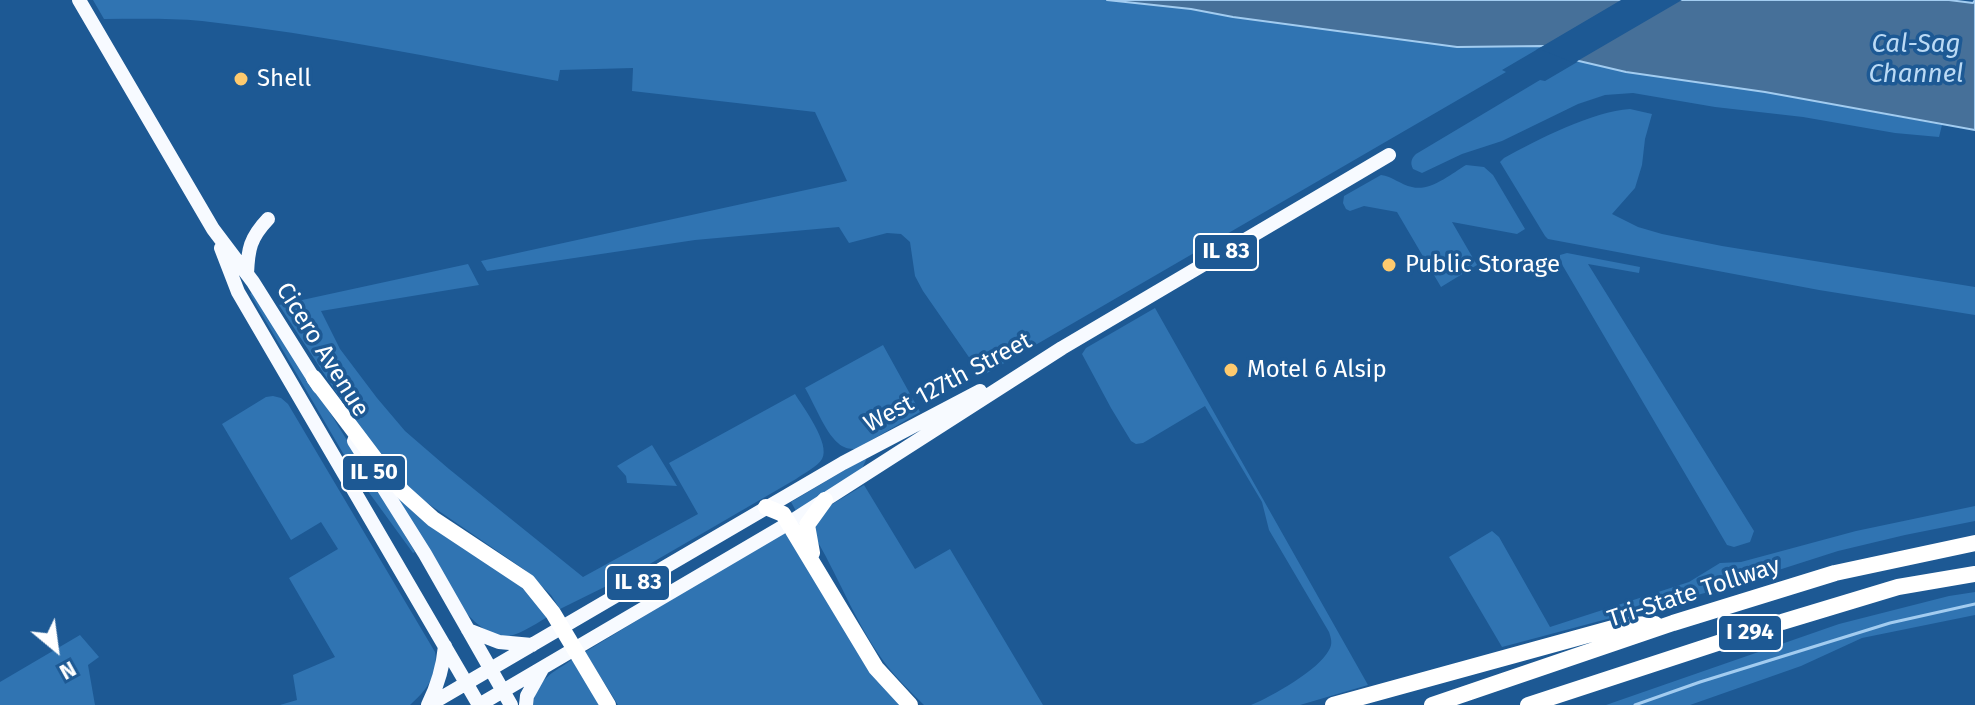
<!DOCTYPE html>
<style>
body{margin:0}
#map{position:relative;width:1975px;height:705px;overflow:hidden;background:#1d5994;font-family:"Fira Sans",sans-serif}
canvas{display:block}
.north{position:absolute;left:16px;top:609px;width:80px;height:80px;-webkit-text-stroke:6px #1d5994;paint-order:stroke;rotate:151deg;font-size:22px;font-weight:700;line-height:32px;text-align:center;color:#fff}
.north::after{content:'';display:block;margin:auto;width:28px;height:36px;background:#fff;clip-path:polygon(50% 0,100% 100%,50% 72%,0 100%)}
</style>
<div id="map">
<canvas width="1975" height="705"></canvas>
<div class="north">N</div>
</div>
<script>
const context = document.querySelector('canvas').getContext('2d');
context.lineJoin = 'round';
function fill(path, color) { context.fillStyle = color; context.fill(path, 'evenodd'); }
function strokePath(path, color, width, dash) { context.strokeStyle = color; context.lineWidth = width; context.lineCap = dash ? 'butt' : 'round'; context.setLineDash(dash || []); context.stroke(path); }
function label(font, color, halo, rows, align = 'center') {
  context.font = font + ' "Fira Sans",sans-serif'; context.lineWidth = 7; context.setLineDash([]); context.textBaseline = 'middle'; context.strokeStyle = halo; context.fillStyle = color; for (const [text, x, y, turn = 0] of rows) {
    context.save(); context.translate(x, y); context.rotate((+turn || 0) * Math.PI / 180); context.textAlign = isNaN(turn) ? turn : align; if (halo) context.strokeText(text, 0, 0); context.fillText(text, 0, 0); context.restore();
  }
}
const green = new Path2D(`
 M93 0H1107L1191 9 1233 17 1457 47 1543 46 1502 70 1506 72 982 376 923 291 915 276 910 242 901 234 887 233 849 243 839 227 695 240 487 271 481 261 847 181 815 112 632 91 633 68 560 70 558 81C439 59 322 34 202 21 170 18 136 19 104 19Z
 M1579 61 1626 72 1765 92 1942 125 1939 137 1895 133 1803 117 1715 107 1633 93 1605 95 1578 104 1502 141 1462 154 1422 173 1413 169C1410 163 1411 159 1416 154L1540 80 1545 81Z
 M1630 109 1652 114 1645 139 1642 165 1635 188 1612 214 1638 227 1662 234 1722 246 1975 287V315L1819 290 1548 239 1545 236 1500 162 1504 158C1537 140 1593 111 1630 109Z
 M1466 165 1484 167 1493 175 1525 229 1517 234 1452 222 1477 265 1441 287 1397 212 1364 206 1350 211 1346 209 1343 203 1344 196 1381 175C1392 176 1401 185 1412 187 1430 192 1451 174 1466 165Z
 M1567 253 1640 267 1639 273 1588 264 1754 531 1750 542 1734 547 1727 545 1560 261V255Z
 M468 264 479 285 321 311 340 349 377 398 405 431 449 469 583 577 698 514 669 463 795 394C803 407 831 444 822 459 817 467 804 473 796 479L641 569 560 609 551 595 525 570 417 496 374 450 279 305Z
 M252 292C310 377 362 465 415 552L413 553 354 472 250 294Z
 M1155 308 1368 685 1300 705H1251C1271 697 1319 670 1329 650 1333 644 1331 638 1329 632L1269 530 1262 502 1205 406 1143 443 1136 444 1131 441 1111 408 1082 354 1086 348Z
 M883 345 920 412 856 449C849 449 843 448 838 443 825 432 814 403 805 388Z
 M273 396 281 398 288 404 435 652C439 674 426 691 410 705H280L297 700 293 675 335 657 289 578 338 549 321 522 291 540 222 424 266 397Z
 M652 445 677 486 627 483 626 476 617 466Z
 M865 458 866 460 861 471 796 511 791 502Z
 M864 485 915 569 950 549 1043 705H924C909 690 894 676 882 659 854 620 837 573 812 532L826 508Z
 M391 488 513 578 549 616C512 638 501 649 466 613Z
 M1975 506V521L1905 535 1838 551 1716 590 1502 647 1449 557 1492 531 1499 537 1550 627 1689 582 1720 563 1741 562 1856 531Z
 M783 532 788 536 900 705H618L585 652Z
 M1975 592V615L1862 638 1801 666 1690 705H1606L1839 624 1949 596Z
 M80 635 99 657 88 665 95 705H0V682Z
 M573 659 602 705H533C537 678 553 673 573 659Z`);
const water = new Path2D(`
 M1107 0H1949L1973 3 1975 0V130L1765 92 1626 72 1579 61 1543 46 1457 47 1233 17 1191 9Z`);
const pier = new Path2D(`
 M1621 0H1682L1574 63 1542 50H1536Z`);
const stream = new Path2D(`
 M1635 705 1700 682 1890 623 1975 604`);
const primary = new Path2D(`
 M79 0 213 229 253 282 319 387
 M221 248 238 292 479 705
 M247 274C248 249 250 238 268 219
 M354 441 425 554 511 705
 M468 630 499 642 532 645
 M428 705C438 685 443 668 445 646
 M429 705 843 463 980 391
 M479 705 789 523 1062 348 1389 155
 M526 705 527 696 542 669`);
const motorway = new Path2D(`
 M314 378 382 468 403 492 433 519 528 582 553 613 608 705
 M766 507 783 514 876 668 910 705
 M812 553 807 525 825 500
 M1333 705 1624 625 1655 624
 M1432 705 1673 623 1835 573 1975 543
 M1528 705 1782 622 1898 587 1975 574`);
const markers = [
 [241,79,8,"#feca6e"],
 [1389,265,8,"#feca6e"],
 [1231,370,8,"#feca6e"]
];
const shields = [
 [1226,252,64],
 [374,473,64],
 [638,583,64],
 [1750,633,64]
];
const shieldNames = [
 ["IL 83",1226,252],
 ["IL 50",374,473],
 ["IL 83",638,583],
 ["I 294",1750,633]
];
const poiNames = [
 ["Shell",257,79],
 ["Public Storage",1405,265],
 ["Motel 6 Alsip",1247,370]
];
const streetNames = [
 ["Cicero Avenue",322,350,58],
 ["West 127th Street",948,383,-28],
 ["Tri-State Tollway",1694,593,-18]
];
const waterNames = [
 ["Cal-Sag",1916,45],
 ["Channel",1916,75]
];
fill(green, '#3074b2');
fill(water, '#467099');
strokePath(water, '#a2ccf0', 2);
fill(pier, '#1d5994');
strokePath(stream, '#a2ccf0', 3);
strokePath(primary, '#f7faff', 14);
strokePath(motorway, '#fff', 16);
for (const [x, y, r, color] of markers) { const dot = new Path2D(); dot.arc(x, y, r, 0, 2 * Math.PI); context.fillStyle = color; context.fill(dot); strokePath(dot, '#1d5994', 3); }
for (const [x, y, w] of shields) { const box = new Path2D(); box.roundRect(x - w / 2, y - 18, w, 36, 6); context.fillStyle = '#1d5994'; context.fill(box); strokePath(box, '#fff', 2); }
label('bold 22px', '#fff', null, shieldNames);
label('24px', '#fff', '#1d5994', poiNames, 'left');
label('24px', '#fff', '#1d5994', streetNames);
label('italic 26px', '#bbdaf5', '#1d5994', waterNames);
</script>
